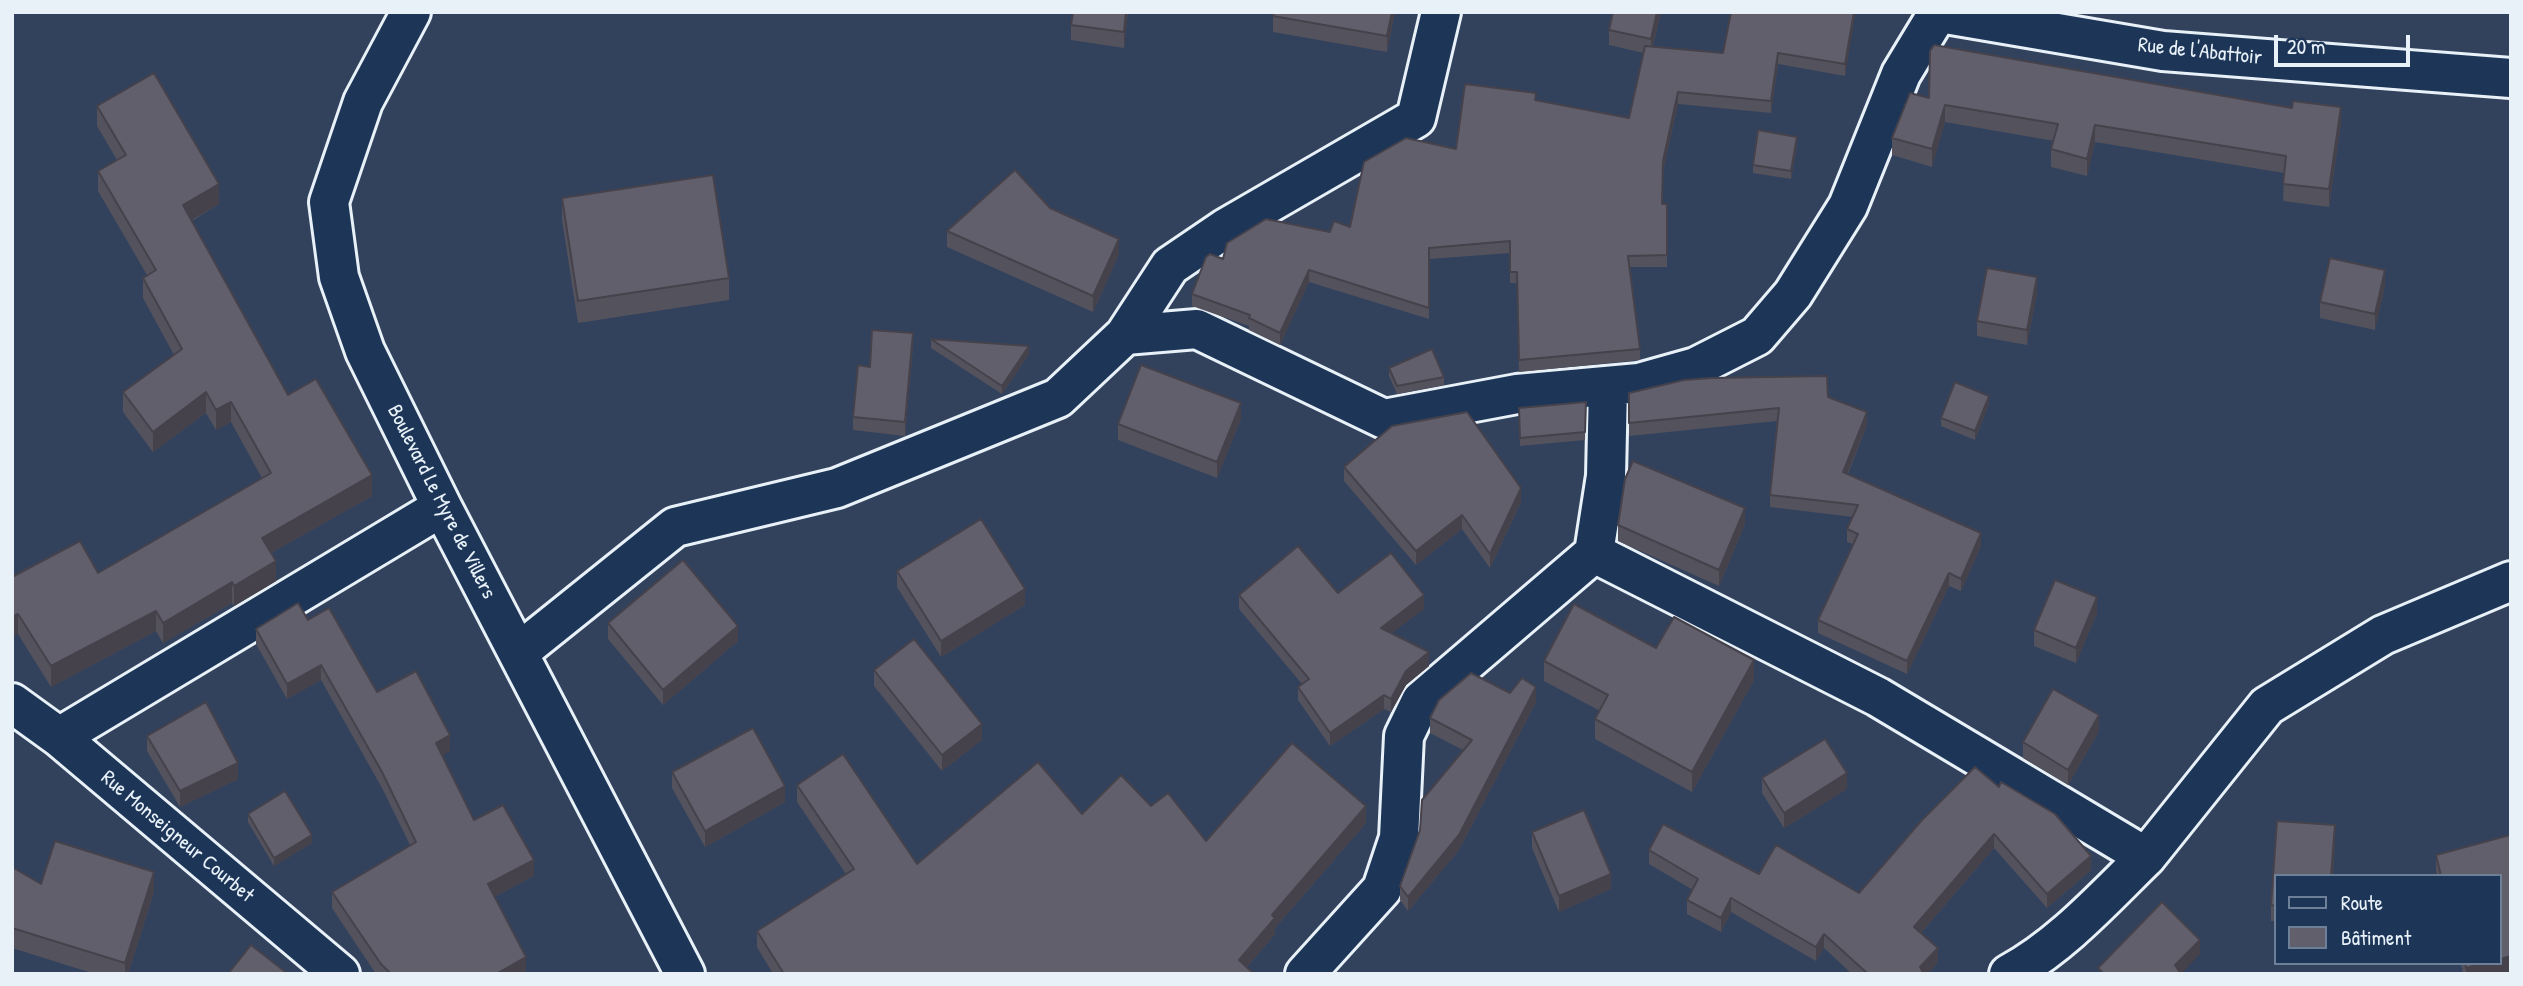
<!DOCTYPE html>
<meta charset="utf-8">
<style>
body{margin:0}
#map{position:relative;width:2523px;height:986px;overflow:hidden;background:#32425d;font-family:"Patrick Hand",sans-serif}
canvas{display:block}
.frame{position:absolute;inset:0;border:14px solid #e8f1f8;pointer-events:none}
.legend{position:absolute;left:2274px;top:874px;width:228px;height:91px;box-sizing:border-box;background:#1d3557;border:2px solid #6e8097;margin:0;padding:9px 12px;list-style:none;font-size:21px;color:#e8f1f8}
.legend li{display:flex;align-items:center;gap:14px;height:35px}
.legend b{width:35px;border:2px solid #6e8097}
.scale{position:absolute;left:2274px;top:35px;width:136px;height:32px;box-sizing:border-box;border:4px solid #e8f1f8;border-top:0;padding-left:9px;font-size:21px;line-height:24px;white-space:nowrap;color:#e8f1f8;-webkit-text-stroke:5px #1d3557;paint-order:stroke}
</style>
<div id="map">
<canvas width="2523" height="986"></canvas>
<div class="frame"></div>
<ul class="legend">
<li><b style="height:9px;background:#1d3557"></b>Route</li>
<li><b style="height:19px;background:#625f6c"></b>Bâtiment</li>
</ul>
<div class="scale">20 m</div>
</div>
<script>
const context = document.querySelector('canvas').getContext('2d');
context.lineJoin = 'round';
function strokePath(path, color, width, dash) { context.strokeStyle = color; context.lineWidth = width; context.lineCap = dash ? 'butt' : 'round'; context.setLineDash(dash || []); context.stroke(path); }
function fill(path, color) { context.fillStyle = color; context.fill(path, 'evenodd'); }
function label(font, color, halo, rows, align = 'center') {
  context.font = font + ' "Patrick Hand",sans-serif'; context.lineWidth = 6; context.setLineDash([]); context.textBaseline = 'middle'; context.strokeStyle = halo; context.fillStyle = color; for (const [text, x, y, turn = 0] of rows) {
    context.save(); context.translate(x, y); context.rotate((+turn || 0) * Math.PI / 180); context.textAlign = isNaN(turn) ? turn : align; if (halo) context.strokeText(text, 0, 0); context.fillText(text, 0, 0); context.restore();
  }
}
const minor = new Path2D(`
 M411 12 363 102 329 202 339 277 365 351 442 507 685 974
 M1934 12 2163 51 2511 78
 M1125 335 1197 329 1384 419 1517 394 1639 383 1696 367 1757 336 1793 294 1848 206 1901 74 1938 13
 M1594 553 1606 476 1608 386
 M518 653 675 527 837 488 1058 398 1125 335 1170 266 1226 228 1416 118 1441 12
 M12 703 59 737 340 974
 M59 737 442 507
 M1305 974 1382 889 1399 838 1404 736 1421 701 1594 553 1878 697 2146 857 2267 706 2383 635 2511 581
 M2009 974C2061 946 2104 898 2146 857`);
const wall = new Path2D(`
 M1128 12 1124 48 1071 40V25Z
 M1395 12 1387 52 1273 32V16Z
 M1613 12H1661L1653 46 1723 53 1855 12 1845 76 1778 64 1771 113 1678 104 1663 172 1662 204H1667V267H1630L1640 349V360L1519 372 1517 283H1510V253L1429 259V319L1309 282 1280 345 1249 330V326L1192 306V294L1223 259 1350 227 1456 149 1536 100 1629 118 1644 53 1609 45V30Z
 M1929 98 2341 124 2329 207 2283 201 2284 173 2095 142 2087 176 2051 167V149L2054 141 1945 122 1932 167 1892 155V138Z
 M97 106 219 204 192 221 288 395 372 496 271 553 276 581 234 606 232 603 163 643 156 631 51 687 18 634 12 577 98 573 262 478 231 422 216 430 206 413 153 452 123 412V392L174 355 143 298V278L147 275 98 191V171L117 160 97 126Z
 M1797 145 1791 179 1753 173V165Z
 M562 198 729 278V300L578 323 562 220Z
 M1050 208 1119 254 1093 312 947 247V231Z
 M2385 286 2375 330 2320 318V302Z
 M2037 293 2027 345 1977 336V321Z
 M931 339 1029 354 1002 394 931 348Z
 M913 346 905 436 853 430V417L870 367Z
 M1389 368 1444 377V385L1397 394 1389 376Z
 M1629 393 1828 397 1867 425 1848 474 1981 546 1961 591 1949 586 1907 674 1818 633V620L1853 544 1847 542V529L1853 517 1770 507V495L1777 421 1629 436Z
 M1586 402 1585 440 1520 446 1519 408Z
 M1989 404 1975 440 1941 426V418Z
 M1241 419 1217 478 1118 440V424Z
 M1344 467 1521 502 1490 568 1462 529 1416 565 1344 481Z
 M1745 524 1719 586 1618 541V525Z
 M897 571 1025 605 941 657 897 587Z
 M1338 593 1424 609 1391 633 1429 666 1406 685 1391 712 1384 709 1330 746 1298 700V687L1302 684 1239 609V595Z
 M2097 613 2076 663 2034 646V630Z
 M308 620 377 692 450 751 442 755 474 820 534 876 494 897 526 973 376 974 332 908V892L410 845 382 788 321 680 287 699 256 644V629Z
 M608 623 738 641 663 705 608 639Z
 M1656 648 1754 680 1692 792 1595 739V719L1600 711 1544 681V661Z
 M874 670 982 740 942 771 874 686Z
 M1510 693 1536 702 1459 850 1408 911 1400 900V886L1463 750 1430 733V718Z
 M2099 731 2068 785 2023 758V742Z
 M147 736 238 779 180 807 147 751Z
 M1975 767 2091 870 2047 908 1994 848 1921 933 1938 962 1928 974H1852L1824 948 1816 961 1731 912 1721 932 1687 914V900L1693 890 1649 864V850L1859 893Z
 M672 772 785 802 705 847 672 788Z
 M1762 778 1847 789 1784 828 1762 793Z
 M797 785 917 864 1082 814 1151 806 1206 841 1366 823 1275 928V934L1247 967 1254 974H773L757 947V931L846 874 797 802Z
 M248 814 312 843 274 866 248 822Z
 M2277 821 2335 825V841L2333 876H2276V921H2271V905Z
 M1532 832 1611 889 1559 912 1532 848Z
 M2510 835 2511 839V972L2503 974H2463L2461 963H2500V876H2437L2436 870V855Z
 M12 867 41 884 154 892 128 974H95L12 948Z`);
const shadedWall = new Path2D(`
 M1126 12H1128L1124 48V32Z
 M1392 12H1395L1387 52V36Z
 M1657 12H1661L1651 54V39Z
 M1854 12H1855V16L1845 76V64Z
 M1778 53V64L1771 113V101Z
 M1678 92V104L1663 172V161Z
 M1945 105V122L1932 167V149Z
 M2341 107V124L2329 207V189Z
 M2095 125V142L2087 176V159Z
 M1797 137V145L1791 179V171Z
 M219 184V204L183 225V205Z
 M1119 239V254L1093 312V296Z
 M1309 270V282L1280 345V333Z
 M2385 270V286L2375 330V314Z
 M2037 277V293L2027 345V330Z
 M913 333V346L905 436V422Z
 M1029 346V354L1002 394V386Z
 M206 392V413L153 452V432Z
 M1989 396V404L1975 440V431Z
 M231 402V422L216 430V410Z
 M1241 403V419L1217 478V462Z
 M1867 412V425L1843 484V472Z
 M372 475V496L262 558V538Z
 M1521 488V502L1490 568V554Z
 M1745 508V524L1719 586V570Z
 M1462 515V529L1416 565V551Z
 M1981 533V546L1961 591V579Z
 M276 561V581L234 606V586Z
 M1949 573V586L1907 674V661Z
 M232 582V603L163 643V623Z
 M1025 589V605L941 657V641Z
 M1424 595V609L1381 641V628Z
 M2097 597V613L2076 663V648Z
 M156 611V631L51 687V666Z
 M18 614V634L12 637V617Z
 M738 626V641L663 705V690Z
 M1429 652V666L1406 685 1391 712V699L1406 671Z
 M1754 660V680L1692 792V772Z
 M321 665V680L287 699V684Z
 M1536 687V702L1459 850 1408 911V897Z
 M1384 695V709L1330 746V733Z
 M2099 715V731L2068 785V770Z
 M982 724V740L942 771V755Z
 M450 735V751L436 759V743Z
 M238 763V779L180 807V791Z
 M1847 773V789L1784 828V813Z
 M785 786V802L705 847V831Z
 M1366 806V823L1275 928V934L1241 974 1239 960 1272 915Z
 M2335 825V841L2333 876H2331Z
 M1994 834V848L1914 941V927Z
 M312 835V843L274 866V858Z
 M2091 856V870L2047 908V894Z
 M534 860V876L488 900V884Z
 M154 872V892L128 974H125V963Z
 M1611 874V889L1559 912V896Z
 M1731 898V912L1721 932V918Z
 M1824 934V948L1816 961V947Z
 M2200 940V954L2181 974 2175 965Z
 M1938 948V962L1928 974H1920V967Z
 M2511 956V972L2503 974H2466V968L2483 963H2500V959Z
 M526 957V973L525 974H496Z`);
const building = new Path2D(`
 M1073 12H1126L1124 32 1071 25Z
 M1274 12H1392L1387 36 1273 16Z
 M1613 12H1657L1651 39 1609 30Z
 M1731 12H1854L1845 64 1778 53 1771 101 1678 92 1663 161 1662 204H1667V255L1628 256 1640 349 1519 360 1517 272H1510V241L1429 248V308L1309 270 1280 333 1249 318 1250 315 1192 294 1206 257 1210 254 1223 259 1227 243 1266 219 1330 232 1334 221 1350 227 1364 162 1406 138 1456 149 1465 84 1536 93 1535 100 1629 118 1645 46 1723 53Z
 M1934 45 2292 108 2293 101 2341 107 2329 189 2283 184 2286 156 2095 125 2087 159 2051 149 2058 124 1945 105 1932 149 1892 138 1910 93 1929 98 1930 51Z
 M154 73 219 184 183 205 288 395 316 379 372 475 262 538 276 561 234 586 232 582 163 623 156 611 51 666 18 614 12 617V577L80 541 98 573 271 473 231 402 216 410 206 392 153 432 123 392 182 349 143 278 156 270 98 171 126 155 97 106Z
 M1758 130 1797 137 1791 171 1753 165Z
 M1015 170 1050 208 1119 239 1093 296 947 231Z
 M713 175 729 278 578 301 562 198Z
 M2330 258 2385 270 2375 314 2320 302Z
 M1987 268 2037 277 2027 330 1977 321Z
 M872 330 913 333 905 422 853 417 858 365 870 367Z
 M931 339 1029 346 1002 386Z
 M1432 349 1444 377 1397 386 1389 368Z
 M1141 365 1241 403 1217 462 1118 424Z
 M1827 376 1828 397 1867 412 1843 472 1981 533 1961 579 1949 573 1907 661 1818 620 1858 534 1847 529 1858 505 1770 495 1779 408 1629 423V393L1684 380 1711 378Z
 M1955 382 1989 396 1975 431 1941 418Z
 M1586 402 1585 432 1520 438 1519 408Z
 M1467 412 1521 488 1490 554 1462 515 1416 551 1344 467 1392 426Z
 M1633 461 1745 508 1719 570 1618 525 1625 479Z
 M981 519 1025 589 941 641 897 571Z
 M1298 546 1338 593 1391 553 1424 595 1381 628 1429 652 1406 671 1391 699 1384 695 1330 733 1298 687 1309 679 1239 595Z
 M683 560 738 626 663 690 608 623Z
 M2055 580 2097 597 2076 648 2034 630Z
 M298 603 308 620 329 608 377 692 416 671 450 735 436 743 474 820 503 805 534 860 488 884 526 957 496 974H391L381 964 332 892 416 842 382 772 321 665 287 684 256 629Z
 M1574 604 1656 648 1674 617 1754 660 1692 772 1595 719 1608 695 1544 661Z
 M914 639 982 724 942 755 874 670Z
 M1471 673 1510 693 1522 678 1536 687 1459 835 1408 897 1400 886 1420 830 1422 800 1472 740 1430 718 1439 700Z
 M2053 689 2099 715 2068 770 2023 742Z
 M206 702 238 763 180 791 147 736Z
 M753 728 785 786 705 831 672 772Z
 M1825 739 1847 773 1784 813 1762 778Z
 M1292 743 1366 806 1272 915 1275 918 1239 960 1254 974H784L757 931 854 869 797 785 843 754 917 864 1038 762 1082 814 1121 775 1151 806 1168 793 1206 841Z
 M1975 767 1999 787 2001 782 2055 814 2091 856 2047 894 1994 834 1914 927 1938 948 1920 967 1924 974H1868L1824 934 1816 947 1731 898 1721 918 1687 900 1698 879 1649 850 1663 824 1759 874 1776 845 1859 893 1922 820Z
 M285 791 312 835 274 858 248 814Z
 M1584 810 1611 874 1559 896 1532 832Z
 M2277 821 2335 825 2331 876H2276V906L2271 905Z
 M2510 835 2511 839V956L2500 959V876H2441L2436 855Z
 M55 841 154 872 125 963 12 928V867L41 884Z
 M2162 902 2200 940 2175 965 2181 974H2104L2098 968Z
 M251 945 288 974H228Z
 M2465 963H2483L2466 968Z`);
const streetNames = [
 ["Rue de l'Abattoir",2200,52,6],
 ["Boulevard Le Myre de Villers",441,502,63],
 ["Rue Monseigneur Courbet",177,837,40]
];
strokePath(minor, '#e8f1f8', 44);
strokePath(minor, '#1d3557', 38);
fill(wall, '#54525d');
fill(shadedWall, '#45424c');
fill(building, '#625f6c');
strokePath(building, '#45424c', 2);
label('21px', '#e8f1f8', '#1d3557', streetNames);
</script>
